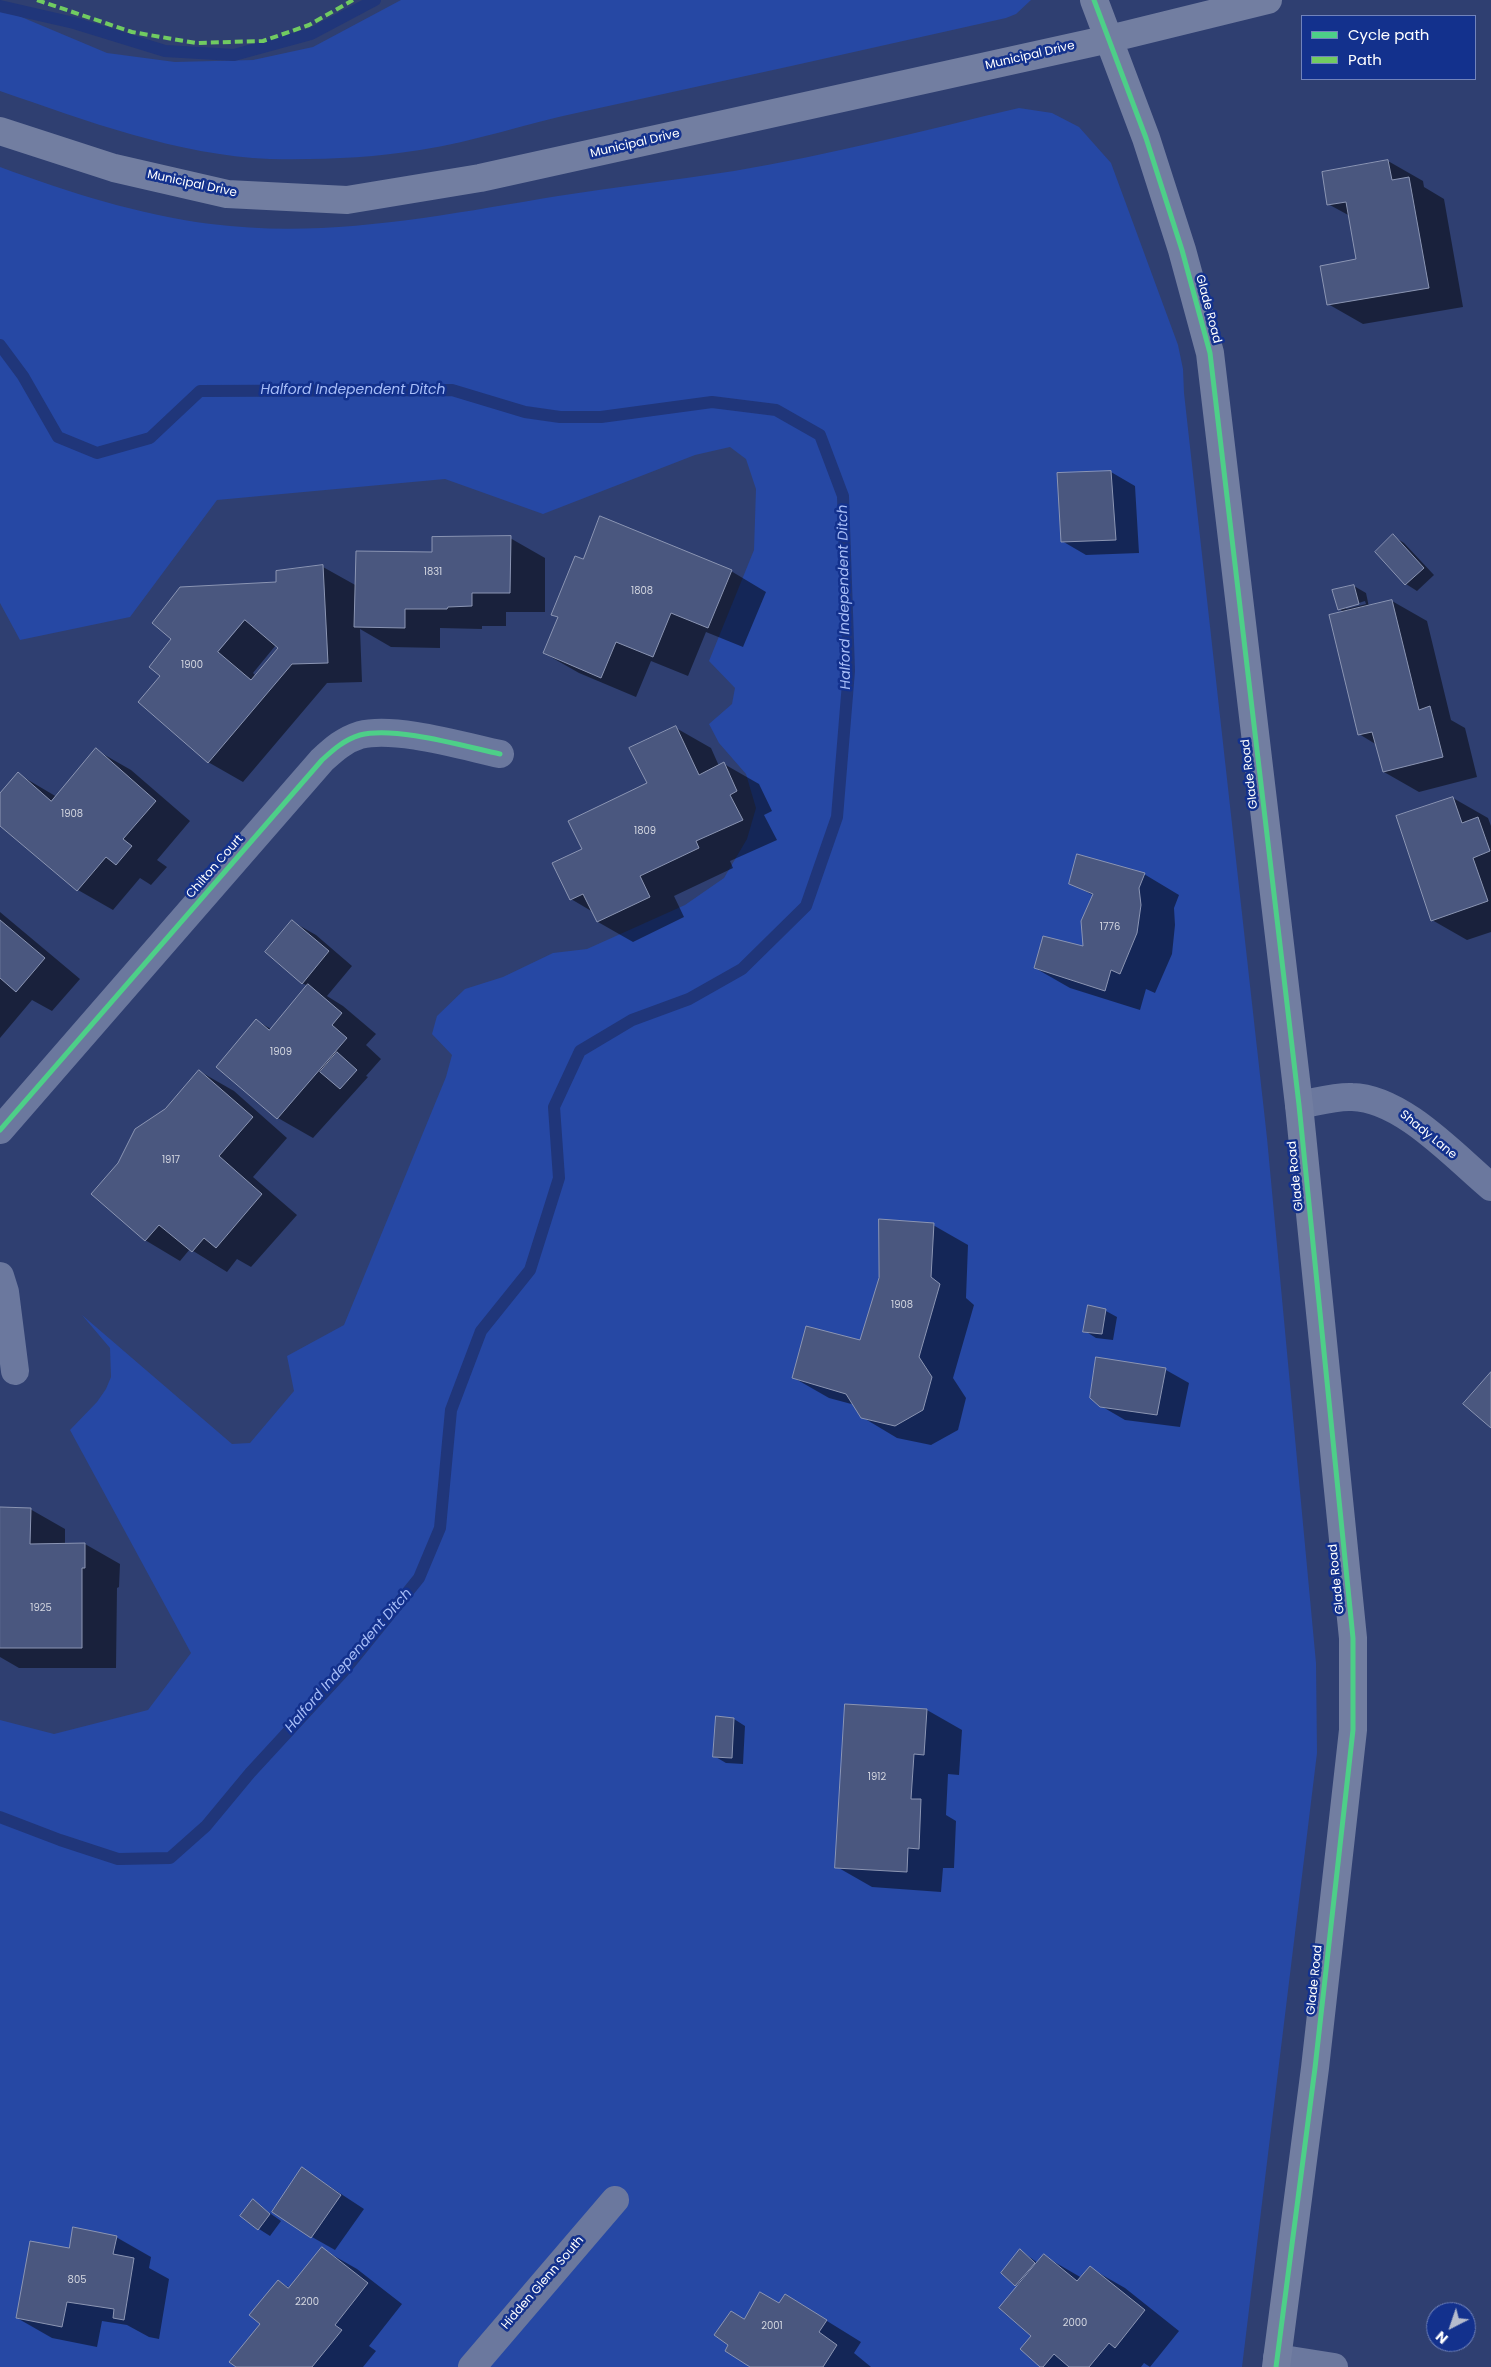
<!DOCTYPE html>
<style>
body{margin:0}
#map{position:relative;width:1491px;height:2367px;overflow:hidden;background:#2f3f71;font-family:Poppins,sans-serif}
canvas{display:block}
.legend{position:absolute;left:1301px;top:15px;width:175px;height:65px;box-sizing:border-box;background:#13318d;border:1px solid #7183bb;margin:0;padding:6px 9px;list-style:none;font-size:15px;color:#fff}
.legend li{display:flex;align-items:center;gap:10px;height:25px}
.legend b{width:25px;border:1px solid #7183bb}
.north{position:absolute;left:1426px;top:2302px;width:50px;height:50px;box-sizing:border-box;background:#13318d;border:1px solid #7183bb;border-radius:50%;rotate:221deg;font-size:14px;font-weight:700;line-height:20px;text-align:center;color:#fff}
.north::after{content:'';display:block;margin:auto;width:18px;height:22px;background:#b6bccd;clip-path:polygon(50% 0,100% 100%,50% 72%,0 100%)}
</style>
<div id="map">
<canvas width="1491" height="2367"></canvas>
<ul class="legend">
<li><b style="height:6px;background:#4dcf88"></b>Cycle path</li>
<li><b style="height:6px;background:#71cb61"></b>Path</li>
</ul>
<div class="north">N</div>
</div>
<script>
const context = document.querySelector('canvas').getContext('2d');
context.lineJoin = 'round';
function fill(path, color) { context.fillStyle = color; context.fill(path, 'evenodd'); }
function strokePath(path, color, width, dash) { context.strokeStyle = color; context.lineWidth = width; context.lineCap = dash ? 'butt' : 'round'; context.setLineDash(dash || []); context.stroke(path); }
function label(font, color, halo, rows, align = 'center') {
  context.font = font + ' Poppins,sans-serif'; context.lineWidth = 5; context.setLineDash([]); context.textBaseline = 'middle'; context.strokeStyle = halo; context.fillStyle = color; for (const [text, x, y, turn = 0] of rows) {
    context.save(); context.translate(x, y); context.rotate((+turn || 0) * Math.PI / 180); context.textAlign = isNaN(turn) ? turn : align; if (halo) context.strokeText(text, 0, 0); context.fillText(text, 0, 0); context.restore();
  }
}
const green = new Path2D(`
 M401 0H1031L1016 14 1006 18C864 50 723 81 581 112 527 123 474 142 420 150 371 158 319 160 270 159 177 155 87 121 0 91V8L107 53 175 62 253 60 313 47Z
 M1019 108 1052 113 1079 127 1111 163 1178 345 1183 369 1184 393 1267 1138 1316 1663 1317 1753 1242 2367H0V1720L54 1734 148 1710 191 1653 70 1430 97 1402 106 1389 111 1377 110 1348 82 1315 232 1444 250 1443 294 1391 287 1356 344 1325 446 1077 452 1055 432 1034 437 1016 465 989 503 977 553 953 587 949 685 905 724 878 747 839 756 808 746 774 719 743 709 724 732 704 735 688 709 661 754 550 756 489 746 459 730 447 695 455 543 514 445 479 217 500 130 617 20 640 0 603V167C68 192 139 215 211 224 328 239 443 215 558 196 617 187 675 180 734 171 830 155 925 130 1019 108Z`);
const shadow = new Path2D(`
 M1388 161 1423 181 1424 187 1444 199 1463 307 1363 324 1328 304 1357 260 1350 216 1328 204Z
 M1111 472 1135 486 1139 553 1086 555 1062 541 1058 474Z
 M1393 536 1404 543 1434 575 1417 591 1406 584Z
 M510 538 545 558V612H506V626H482V629L440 628V648L391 647 360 629 362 682 327 683 243 782 208 762 139 702 277 583 323 567 357 586 433 553ZM276 645 280 648 256 676 253 673Z
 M583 560 731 571 766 592 743 647 706 632 688 676 651 661 636 697 579 673 544 653 559 618 552 614Z
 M1354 586 1366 593 1369 607 1392 601 1427 621 1451 720 1465 728 1477 777 1419 792 1384 772 1377 745 1359 734 1345 613 1339 609ZM1365 601 1366 604 1346 609V607Z
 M676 728 711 748 719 766 724 764 759 784 772 811 764 815 777 840 730 861 733 868 674 896 684 917 633 942 598 922 593 912 571 899 584 850 649 784Z
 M96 750 131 770 190 821 157 860 167 867 151 885 140 878 113 910 78 890 0 825V795L18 774 57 797Z
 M1453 798 1488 818 1491 826V932L1467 940 1432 920Z
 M1144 874 1179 895 1174 908 1175 925 1172 954 1155 993 1146 989 1140 1010 1070 988 1035 968 1084 948 1094 896 1071 883Z
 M0 912 80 979 52 1011 32 1000 0 1038Z
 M293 922 316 935 352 966 327 996 343 1006 376 1034 366 1045 381 1059 366 1076 368 1077 313 1138 278 1118 217 1067 257 1021 271 1029 308 986 302 983Z
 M199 1071 234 1091 287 1138 253 1177 297 1215 251 1267 237 1259 227 1272 190 1249 180 1261 145 1240Z
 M933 1225 968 1245 966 1298 974 1305 953 1378 966 1398 958 1430 931 1445 897 1438 862 1417 855 1405 829 1398 794 1378 861 1341Z
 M1106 1311 1117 1317 1113 1340 1096 1338 1085 1331Z
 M1166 1370 1189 1383 1180 1427 1125 1420 1101 1406Z
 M0 1508 30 1509 65 1529V1545L85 1544 120 1564 119 1587 117 1588 116 1668H19L0 1657Z
 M927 1710 962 1730 959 1775 948 1774 946 1815 956 1821 954 1868H943L941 1892 872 1887 837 1867Z
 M734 1719 745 1726 743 1764 726 1763 714 1756Z
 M303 2169 364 2209 335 2250 312 2237Z
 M253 2201 281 2221 270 2236 259 2229Z
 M116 2237 151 2257 149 2268 169 2279 159 2339 149 2337 127 2325 102 2321 97 2347 52 2338 17 2318 70 2249Z
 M322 2249 357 2269 402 2304 369 2346 376 2351 363 2367H238L262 2324 278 2281 290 2288Z
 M1021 2251 1038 2263 1044 2256 1082 2278 1090 2268 1125 2288 1179 2331 1150 2367 1144 2363 1141 2367H1042L1019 2286 1016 2285Z
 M785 2295 861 2342 854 2353 871 2367H752L745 2320 779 2305Z`);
const stream = new Path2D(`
 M0 6 74 23 165 51 234 55 311 34 375 0
 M0 345 23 376 58 437 97 453 150 438 200 391 452 390 525 412 560 417H601L712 402 776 410 820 435 843 496 849 671 837 817 806 906 742 969 689 999 632 1020 580 1051 554 1107 559 1178 530 1270 481 1331 451 1410 440 1528 419 1578 343 1672 250 1773 206 1826 170 1858 118 1859 60 1840 0 1817`);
const building = new Path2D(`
 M1388 160 1392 180 1409 177 1429 288 1327 305 1320 266 1356 259 1346 202 1327 205 1322 172Z
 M1111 471 1116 540 1061 542 1057 473Z
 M600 516 732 570 708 628 671 613 653 657 616 642 601 678 543 653 558 617 551 615 575 556 583 559Z
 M1393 534 1424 568 1405 585 1375 552Z
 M511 536 510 593H472V606L448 607 447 609H405V628L354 627 356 551 432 552V537Z
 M323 565 328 663 292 664 208 763 138 702 160 676 149 667 171 639 152 623 180 587 276 582V571ZM245 620 278 648 251 680 218 652Z
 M1354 585 1359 604 1338 610 1332 590Z
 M1392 600 1419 710 1430 706 1443 757 1383 772 1372 732 1358 735 1329 615Z
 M676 726 699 775 724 762 737 791 730 795 743 820 696 841 699 848 640 876 650 897 597 922 583 894 570 900 552 863 582 849 568 821 647 783 629 748Z
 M96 748 156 801 123 839 132 846 116 865 106 857 77 891 0 826V793L18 772 51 801Z
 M1453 797 1462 823 1478 817 1490 851 1473 858 1488 901 1431 921 1396 816Z
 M1077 854 1145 873 1139 888 1141 905 1137 933 1120 974 1111 970 1105 991 1034 968 1043 936 1083 946 1081 921 1093 894 1069 884Z
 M0 920 45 958 16 992 0 978Z
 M292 920 329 951 302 984 265 952Z
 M308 984 342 1013 332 1025 347 1038 277 1119 216 1067 256 1019 269 1030Z
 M337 1052 357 1070 340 1089 320 1072Z
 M199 1070 253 1117 219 1156 262 1194 216 1248 204 1238 192 1252 159 1225 145 1241 91 1194 118 1163 135 1129 165 1109Z
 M879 1219 934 1223 931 1277 940 1284 919 1357 932 1377 923 1410 895 1426 861 1418 846 1394 792 1378 806 1326 860 1340 879 1278Z
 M1088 1305 1106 1309 1102 1334 1083 1332Z
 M1096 1357 1166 1368 1157 1415 1100 1407 1090 1398Z
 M1491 1372V1428L1463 1404Z
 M0 1507 31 1508 30 1544 85 1543V1568H82V1648H0Z
 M845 1704 927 1709 924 1755 914 1754 911 1799H921L919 1849 908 1848 907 1872 835 1868Z
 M716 1716 734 1718 732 1758 713 1757Z
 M302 2167 341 2195 311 2238 272 2212Z
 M253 2199 270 2214 258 2230 240 2216Z
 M73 2227 117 2236 113 2254 134 2258 124 2320 113 2318 114 2309 67 2302 62 2327 16 2318 30 2241 69 2248Z
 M322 2247 368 2283 335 2325 342 2330 312 2367H236L229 2362 260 2324 249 2315 278 2280 288 2288Z
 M1020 2249 1035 2263 1015 2286 1001 2273Z
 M1044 2254 1077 2281 1090 2266 1145 2310 1115 2348 1109 2343 1089 2367H1069L1054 2354 1043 2367H1040L1020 2349 1031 2336 999 2308Z
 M760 2292 779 2303 785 2294 827 2320 819 2332 837 2345 823 2367H750L725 2351 728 2345 714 2335 731 2311 744 2319Z`);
const street = new Path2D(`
 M1299 1105C1316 1102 1336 1096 1352 1097 1402 1098 1454 1156 1491 1187
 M0 1130 322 760C334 749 344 740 360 735 395 726 463 746 500 754
 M0 1276 5 1292 15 1371
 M1277 2358 1334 2367
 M472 2367 615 2200`);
const secondary = new Path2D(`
 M1094 0 1146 138 1182 250 1210 353 1299 1105 1353 1638V1730L1315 2068 1276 2367
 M0 131 114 168 227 194 347 200 480 178 1109 39 1268 0`);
const quiet = new Path2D(`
 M37 0 132 32 196 43 263 41 309 25 353 0`);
const cycleway = new Path2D(`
 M1094 0 1146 138 1182 250 1210 353 1299 1105 1353 1638V1730L1315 2068 1276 2367
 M0 1130 322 760C334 749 344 740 360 735 395 726 463 746 500 754`);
const numberNames = [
 ["1831",433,572],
 ["1808",642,591],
 ["1900",192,665],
 ["1908",72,814],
 ["1809",645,831],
 ["1776",1110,927],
 ["1909",281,1052],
 ["1917",171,1160],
 ["1908",902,1305],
 ["1925",41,1608],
 ["1912",877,1777],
 ["805",77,2280],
 ["2200",307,2302],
 ["2000",1075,2323],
 ["2001",772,2326]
];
const streetNames = [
 ["Municipal Drive",1030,56,-13],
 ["Municipal Drive",635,144,-13],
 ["Municipal Drive",192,184,12],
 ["Glade Road",1208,309,75],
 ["Glade Road",1250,774,-97],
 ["Chilton Court",215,867,-49],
 ["Shady Lane",1428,1135,39],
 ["Glade Road",1296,1176,-96],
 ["Glade Road",1337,1579,-96],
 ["Glade Road",1315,1980,-84],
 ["Hidden Glenn South",543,2283,-49]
];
const waterNames = [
 ["Halford Independent Ditch",353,390],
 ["Halford Independent Ditch",845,597,-91],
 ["Halford Independent Ditch",349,1661,-49]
];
fill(green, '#2648a4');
fill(shadow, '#0007');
strokePath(stream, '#20367a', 12);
fill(building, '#4a577f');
strokePath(building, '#8b95b3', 1);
strokePath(street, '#6b789e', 28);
strokePath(secondary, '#727ea1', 28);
strokePath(quiet, '#71cb61', 4, [8, 4]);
strokePath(cycleway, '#4dcf88', 5);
label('10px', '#d2d5df', null, numberNames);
label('12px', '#fff', '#13318d', streetNames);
label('italic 14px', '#a8bef8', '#13318d', waterNames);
</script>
